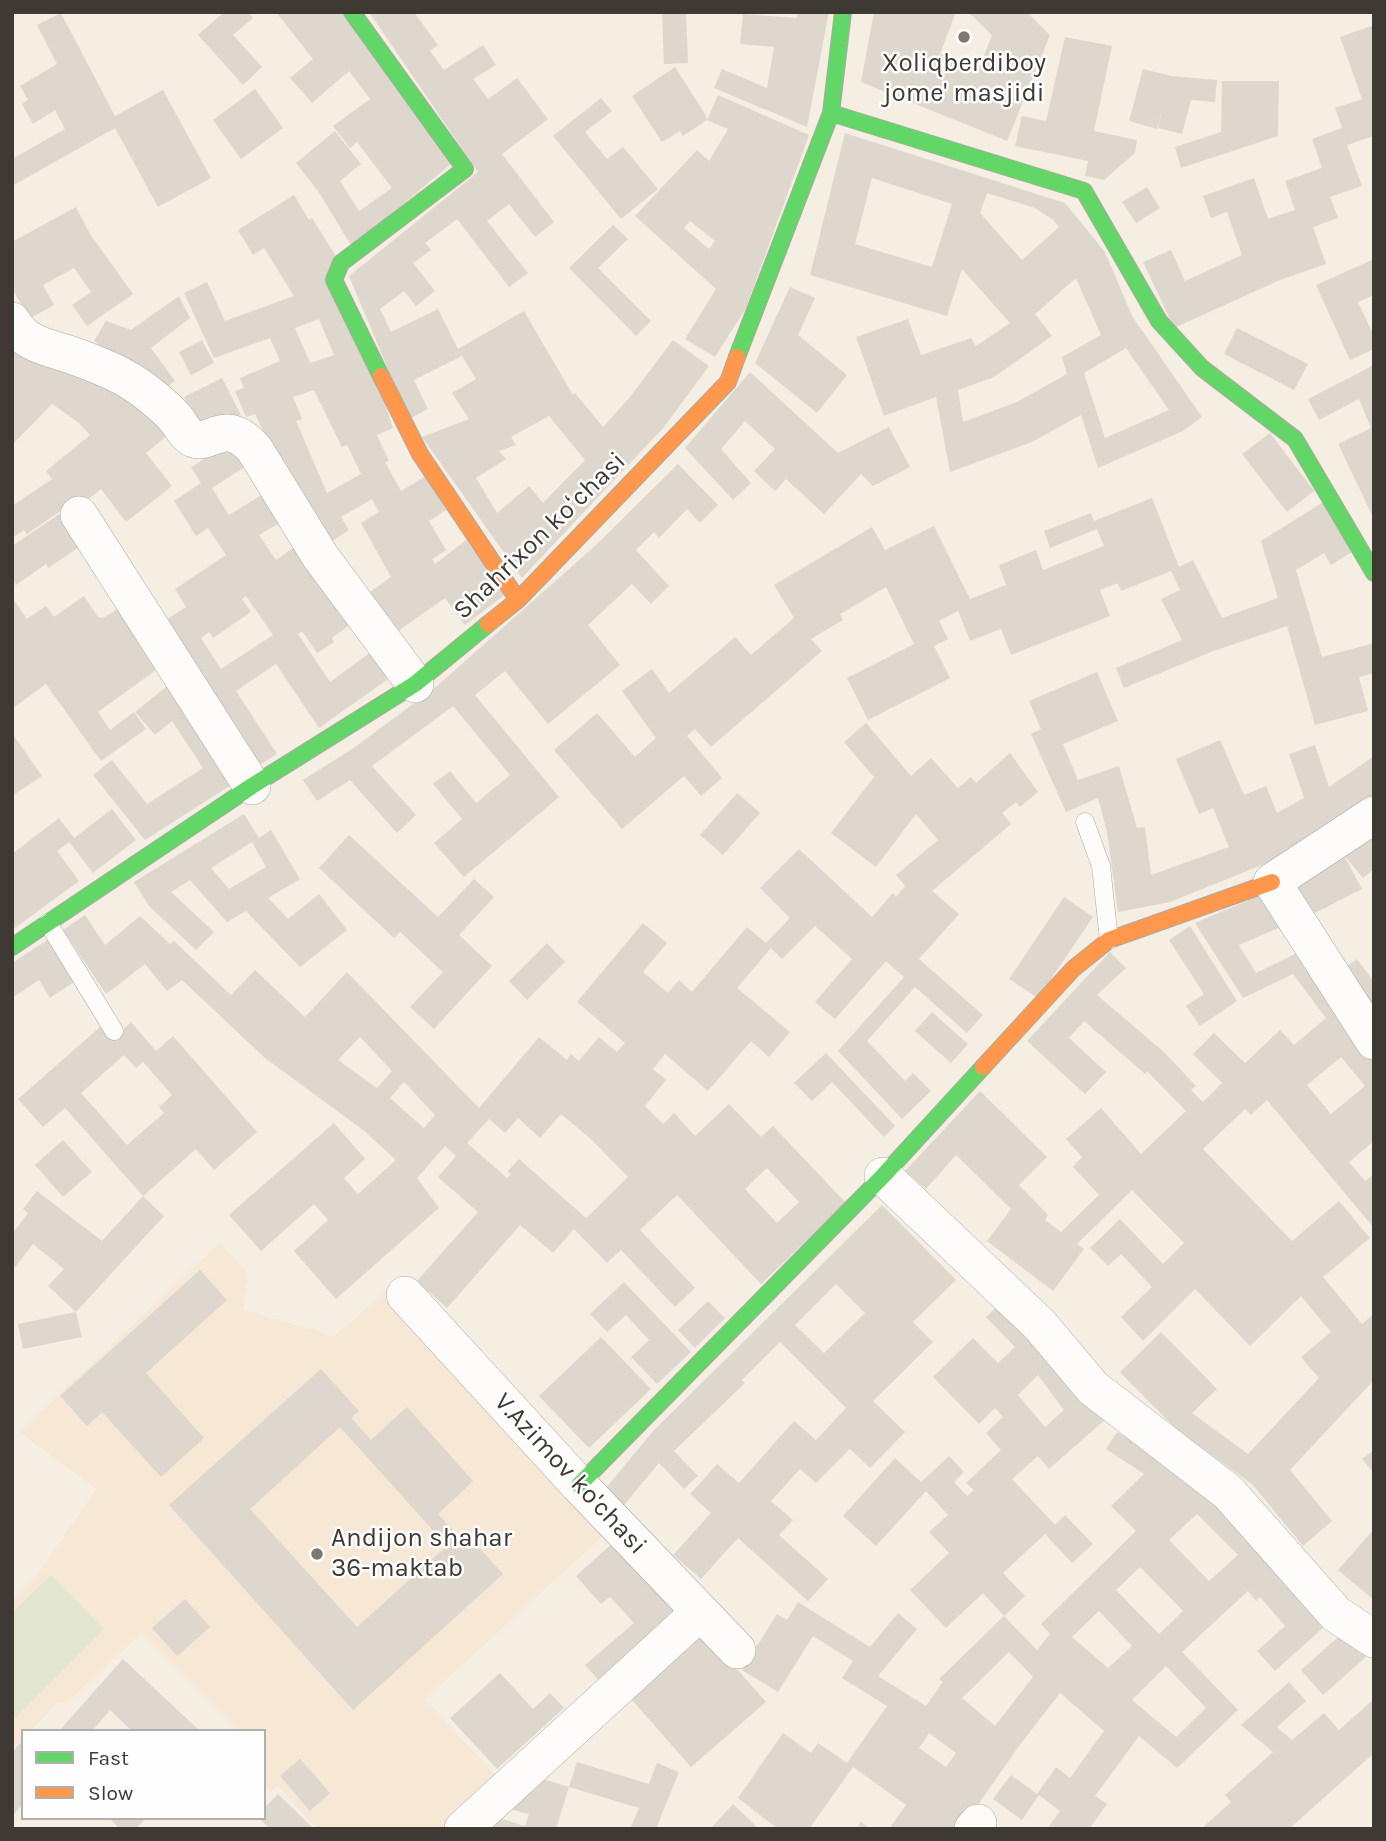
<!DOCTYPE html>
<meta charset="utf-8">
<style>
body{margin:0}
#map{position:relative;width:1386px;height:1841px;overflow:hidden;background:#f5eee3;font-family:Karla,sans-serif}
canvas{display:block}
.frame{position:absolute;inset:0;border:14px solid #3e3932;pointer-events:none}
.legend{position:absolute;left:21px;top:1729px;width:245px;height:91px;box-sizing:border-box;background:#fefefe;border:2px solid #b1afac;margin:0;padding:9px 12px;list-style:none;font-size:21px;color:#3e3932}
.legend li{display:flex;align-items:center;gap:14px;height:35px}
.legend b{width:35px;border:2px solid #b1afac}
</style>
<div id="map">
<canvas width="1386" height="1841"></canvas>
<div class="frame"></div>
<ul class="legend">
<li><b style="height:9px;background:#63d668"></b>Fast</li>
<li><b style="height:9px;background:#ff974d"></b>Slow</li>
</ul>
</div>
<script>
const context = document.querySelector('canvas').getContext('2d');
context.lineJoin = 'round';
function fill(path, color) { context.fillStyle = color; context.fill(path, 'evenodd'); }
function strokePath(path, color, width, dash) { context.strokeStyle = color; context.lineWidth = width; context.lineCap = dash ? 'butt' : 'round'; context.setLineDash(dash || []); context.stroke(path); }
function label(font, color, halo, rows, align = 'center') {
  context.font = font + ' Karla,sans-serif'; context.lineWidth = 5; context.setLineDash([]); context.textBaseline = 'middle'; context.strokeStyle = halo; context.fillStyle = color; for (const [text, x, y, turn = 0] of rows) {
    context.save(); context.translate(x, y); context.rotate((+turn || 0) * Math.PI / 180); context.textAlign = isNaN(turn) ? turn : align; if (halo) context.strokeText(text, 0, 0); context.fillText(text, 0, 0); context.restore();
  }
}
const built = new Path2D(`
 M220 1243 248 1273 243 1310 335 1336 390 1287 605 1534 425 1699 499 1779 444 1829H317L278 1786 271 1791 264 1784V1731H239L141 1633 66 1704 58 1702 30 1731H23V1738L12 1749V1600L38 1574 96 1489 19 1432Z`);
const green = new Path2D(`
 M51 1575 104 1629 12 1721V1613Z`);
const building = new Path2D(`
 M224 12H248L253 18 233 35 262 67 243 85 198 35Z
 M276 12H344L452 163 352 247 318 191 296 163 335 131 361 164 340 181 359 211 392 188 357 142 350 148 333 126 370 99 349 71 312 103 290 78 313 59Z
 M369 12H414L438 45 430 51 444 70 483 45 496 65 473 79 488 99 517 78 548 119 502 154 554 222 535 237 509 204 487 221 528 273 509 287 457 219 425 243 431 250 413 263 435 291 416 306 404 291 380 309 391 332 438 309 458 349 524 311 573 395 575 393 603 427 630 397 673 340 709 366 664 427 522 578 422 437 469 419 452 393 476 379 462 356 414 380 428 409 409 419 349 276 478 172ZM549 416 585 460 543 503 529 486 497 513 476 478 506 459 499 451 516 445 511 437Z
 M662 12H686L688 63 664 64Z
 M797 12H829L807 127 714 88 722 69 767 88 774 47 740 44 743 14 797 18Z
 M874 12H956L940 54 979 69 992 35 968 12H1027L1050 35 1007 141 861 82Z
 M61 13 115 116 163 90 211 178 158 207 115 128 12 186V159L65 129 55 110 33 124 22 104 28 100 20 86 57 64 37 25Z
 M1374 25V136L1347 145 1362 186 1330 197 1338 218 1313 227 1326 264 1280 280 1174 328 1143 262 1171 250 1185 281 1242 255 1227 212 1211 218 1203 196 1254 178 1268 219 1295 210 1285 181 1322 168 1312 139 1342 128 1335 108 1362 99 1340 37Z
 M1065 37 1112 46 1094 131 1137 140 1135 153 1104 180 1085 176 1088 161 1015 146 1022 116 1046 121Z
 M675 67 705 114 707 120 683 136 680 131 662 142 632 96Z
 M1143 69 1171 76 1217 80 1215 102 1191 100 1182 134 1158 128 1162 111 1157 129 1129 121Z
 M1222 81H1279L1278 136 1181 168 1175 147 1221 132Z
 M255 89 283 128 241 159 213 120Z
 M718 95 809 135 746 308 715 357 685 339 716 289 635 216 697 150 709 161 728 129 707 120ZM690 221 715 241 709 249 684 228Z
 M601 98 612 111 585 132 607 159 623 147 658 189 621 219 553 136Z
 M845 133 1065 203 1105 252 1132 316 1202 417 1183 431 1098 468 1081 415 1032 442 950 472 936 397 884 416 856 337 908 319 921 355 971 338 976 346 1010 323 962 269 947 316 810 275ZM872 178 952 204 932 267 855 244ZM987 193 1035 208 1053 220 1059 227 1022 260 980 213ZM1076 278 1101 335 1062 357 1067 374 1017 402 963 422 958 390 994 377 1052 336 1035 314ZM1126 348 1169 410 1105 438 1084 373Z
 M1147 187 1160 208 1136 223 1122 202Z
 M294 195 309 220 312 218 337 258 393 428 377 435 389 461 385 462 401 491 426 476 446 510 429 521 446 550 432 559 435 564 466 540 506 594 465 625 445 598 391 636 363 597 391 577 361 523 379 512 372 499 341 517 349 530 321 548 255 414 246 417 235 391 244 388 240 378 280 361 270 338 214 358 184 293 207 282 225 321 294 296 264 248 253 255 238 230ZM319 319 334 355 310 363 295 328ZM314 390 342 447 347 445 361 474 327 493 296 421 302 419 293 397Z
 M76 207 90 234 133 294 87 326 72 305 91 292 74 268 43 285 54 305 29 319 12 288V242Z
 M613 225 628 239 598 268 651 321 636 336 569 268Z
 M1374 259V295L1358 302 1374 336V349L1350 360 1316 285Z
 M790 287 815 298 798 335 847 375 817 413 755 363Z
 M179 296 190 318 151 348 175 381 158 393 94 341 106 321 131 330Z
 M1237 328 1308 364 1294 390 1224 354Z
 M202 340 214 363 191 375 179 352Z
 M19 341 108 378 169 434 146 453 172 486 126 522 101 489 76 509 72 503 27 534 24 530 12 538V506L52 479 46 471 90 435 79 423 52 404 12 445V351Z
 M1374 365V519L1338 444 1371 428 1359 399 1319 420 1308 399Z
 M750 372 838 453 889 427 910 467 873 486 861 474 824 514 786 479 775 491 754 471 775 449 745 421 721 449 751 483 733 500 685 448Z
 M222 378 241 415 203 434 184 397Z
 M1270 433 1314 491 1287 512 1242 454Z
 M239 437 254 461 212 488 229 515 268 491 286 519 259 535 276 560 300 543 352 623 332 638 334 642 317 653 302 631 298 634 330 682 379 646 398 672 319 728 276 664 236 691 277 754 256 767 161 623 186 607 175 589 226 555 208 528 196 536 174 501 201 483 191 467ZM246 596 273 635 221 669 201 638 209 632 213 638 251 612 242 599Z
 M678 464 718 505 700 523 687 509 659 538 654 532 636 550 669 586 651 604 632 584 588 625 620 665 548 724 505 671 475 695 559 797 464 877 434 843 462 819 433 784 450 771 476 803 510 775 453 706 372 766 416 815 397 833 350 780 317 801 303 780 355 747 437 686 596 545Z
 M1152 498 1179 567 1193 560 1222 618 1278 598 1261 541 1325 501 1355 550 1331 565 1324 553 1296 570 1322 657 1374 643V673L1359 677 1368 711 1315 725 1287 626 1211 652 1124 688 1116 668 1182 640 1161 599 1180 590 1171 571 1121 591 1118 583 1100 590 1110 616 1011 655 1001 629 970 641 958 611 939 621 948 639 934 646 950 678 868 720 847 678 914 644 886 587 840 614 843 620 811 639 822 651 711 747 695 729 687 736 722 778 701 796 684 776 622 829 554 750 597 713 635 757 656 738 622 691 652 669 669 693 735 637 751 655 794 618 774 585 872 527 885 550 934 526 970 599 1006 585 999 565 1036 550 1043 570 1104 546 1097 529 1050 548 1044 531 1091 513 1094 521Z
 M65 510 87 542 48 568 46 564 16 585 12 579V546Z
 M84 596 98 617 103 618 132 600 159 668 98 712 110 730 134 712 146 729 101 761 46 684 12 709V597L27 619 46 606 54 617Z
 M1097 672 1118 721 1063 744 1078 780 1119 766 1137 828 1145 827 1151 875 1229 847 1213 808 1199 814 1176 759 1220 740 1244 795 1266 786 1277 813 1304 798 1289 754 1315 745 1329 787 1374 756V799L1272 861 1170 902 1118 912 1107 832 1098 798 1066 812 1031 734 1041 729 1029 701Z
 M171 683 239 780 145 840 93 775 112 760 147 804 203 768 172 721 155 735 135 712Z
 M866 723 911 776 931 758 958 788 971 777 976 783 1010 753 1038 792 1020 807 1016 802 1002 813 1011 824 932 891 959 914 919 959 983 1015 967 1033 915 987 867 1041 905 1081 913 1073 931 1091 902 1119 838 1051 904 977 886 961 835 1019 815 1002 852 959 815 926 782 959 771 948 737 988 790 1032 769 1057 751 1041 708 1091 665 1054 653 1069 666 1080 645 1106 663 1124 674 1113 695 1136 729 1104 761 1137 773 1126 846 1203 761 1284 677 1195 640 1230 695 1288 675 1307 621 1250 607 1263 574 1229 553 1253 520 1225 447 1308 417 1281 478 1212 438 1177 456 1156 445 1146 417 1178 439 1208 336 1299 294 1251 328 1220 314 1204 261 1251 229 1215 334 1123 365 1159 344 1178 358 1194 396 1160 363 1130 265 1058 182 980 167 991 145 964 106 994 63 930 85 915 105 945 140 916 170 944 174 941 231 995 255 970 305 1017 347 972 479 1108 539 1037 567 1060 571 1054 579 1061 599 1037 617 1052 625 1043 577 1002 643 923 667 943 643 972 668 993 679 980 692 992 747 927 766 943 790 918 760 888 799 849 872 917 893 893 896 897 905 886 896 875 938 840 916 814 876 867 831 833 874 777 844 742ZM360 1037 392 1071 377 1088 338 1060ZM404 1082 435 1115 424 1128 390 1098ZM561 1114 592 1140 628 1177 586 1218 519 1159 508 1171 511 1174 507 1178 467 1143 489 1119 505 1133 518 1118 540 1138ZM767 1168 799 1202 777 1223 745 1189Z
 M12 733 42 776 12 796Z
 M737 793 760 813 723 855 700 835Z
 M112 809 136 840 93 873 69 842 57 851 79 881 12 930V854L59 818 74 838Z
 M244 814 259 838 271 830 300 879 268 898 288 919 319 894 347 930 300 967 246 911 227 922 190 880 171 892 214 932 196 950 149 906 134 882ZM252 842 266 867 229 889 211 868Z
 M1374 830V869L1363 878 1343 854 1362 889 1305 918 1287 884Z
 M349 835 438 917 474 879 494 897 459 935 492 966 434 1029 410 1007 443 972 400 932 394 938 319 868Z
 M1266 893 1281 927 1239 945 1256 973 1299 952 1374 1054V1141L1349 1162 1365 1181 1374 1174V1228L1267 1100 1251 1115 1245 1109 1203 1149 1292 1241 1339 1201 1370 1238 1323 1277 1362 1324 1374 1314V1380L1290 1470 1332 1521 1303 1546 1253 1485 1176 1429 1120 1372 1161 1332 1217 1389 1192 1413 1248 1454 1319 1378 1301 1357 1331 1332 1301 1296 1250 1346 1195 1289 1143 1341 1121 1317 1152 1287 1121 1254 1108 1266 1090 1248 1120 1219 1163 1264 1184 1243 1132 1190 1077 1244 1084 1249 1053 1291 987 1241 1011 1209 956 1155 926 1189 905 1171 980 1091 1047 1157 1019 1185 1048 1215 1045 1220 1061 1232 1099 1195 1073 1167 1082 1157 1066 1139 1101 1108 1141 1154 1186 1111 1147 1071 1145 1074 1084 1021 1069 1038 1106 1072 1085 1094 1027 1041 1110 952 1126 968 1097 995 1164 1052 1196 1086 1191 1090 1203 1102 1222 1083 1193 1054 1214 1033 1245 1063 1280 1030 1294 1045 1326 1018 1293 974 1243 998 1195 923ZM1341 1057 1365 1086 1331 1114 1307 1085Z
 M1064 897 1093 917 1038 998 1009 979Z
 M1190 926 1237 1001 1200 1026 1186 1006 1204 994 1169 940Z
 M49 939 77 980 50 998 39 980 12 998V963Z
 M547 943 565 962 527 1000 509 981Z
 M1357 959 1374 982V1022L1339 972Z
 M932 1012 968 1044 951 1063 915 1031Z
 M131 1022 156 1051 173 1036 257 1132 214 1170 196 1149 143 1196 65 1108 43 1127 18 1099 100 1027 111 1041ZM124 1055 136 1068 143 1062 172 1095 159 1107 164 1113 127 1145 81 1093Z
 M826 1053 895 1126 884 1137 832 1082 812 1101 794 1083Z
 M63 1140 92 1172 63 1197 35 1165Z
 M37 1191 102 1241 143 1196 164 1216 76 1312 48 1286 64 1269 33 1244 12 1271V1234L28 1213 23 1209Z
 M882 1205 956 1280 913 1322 933 1342 873 1401 905 1432 870 1468 850 1449 816 1483 800 1469 771 1501 793 1520 779 1535 828 1579 808 1601 738 1538 701 1579 673 1555 711 1513 690 1494 703 1480 717 1464 739 1483 794 1421 816 1440 846 1408 780 1342 742 1380 745 1383 674 1451 698 1476 684 1489 659 1463 624 1505 605 1489 654 1430ZM836 1284 865 1313 824 1353 795 1325Z
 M200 1270 227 1300 146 1373 204 1438 161 1477 102 1412 87 1426 60 1396Z
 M624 1282 691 1352 657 1384 631 1357 649 1340 626 1315 607 1332 590 1314Z
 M1005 1299 1107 1418 1049 1469 1038 1456 1012 1479 1055 1525 1065 1515 1093 1544 1072 1563 1045 1534 1003 1573 1025 1596 1004 1616 1037 1650 1050 1634 1041 1624 1136 1531 1111 1506 1144 1474 1106 1449 1117 1432 1191 1479 1287 1573 1326 1625 1275 1671 1257 1651 1285 1626 1260 1597 1256 1601 1248 1591 1182 1652 1238 1710 1177 1768 1139 1736 1095 1796 1107 1804 1089 1829H1047L1060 1811 1039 1795 1022 1820 993 1799 1011 1775 1037 1794 1056 1767 1070 1778 1104 1731 1060 1693 1019 1746 961 1829H889L906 1805 853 1767 809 1829H778L738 1798 783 1733 811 1753 818 1743 847 1763 887 1706 842 1678 853 1661 813 1636 778 1692 742 1670 777 1614 787 1620 798 1602 870 1647 898 1613 917 1629 878 1676 926 1706 943 1682 939 1679 1004 1616 983 1593 946 1628 910 1590 949 1553 929 1532 948 1515 926 1491 876 1546 843 1516 895 1458 921 1482 949 1456 964 1472 954 1482 967 1496 974 1490 966 1483 1001 1450 986 1433 1003 1417 995 1408 979 1424 933 1377 973 1338 998 1363 1015 1347 986 1317ZM1038 1375 1064 1410 1045 1427 1018 1395ZM1197 1514 1238 1555 1209 1581 1169 1540ZM1140 1567 1183 1611 1159 1634 1116 1590ZM1099 1611 1132 1646 1108 1668 1072 1637ZM1009 1652 1033 1677 995 1726 962 1698ZM1166 1666 1206 1708 1176 1737 1132 1700ZM929 1733 956 1753 946 1767 919 1748Z
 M708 1301 725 1318 695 1348 678 1330Z
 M76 1312 82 1337 23 1349 18 1324Z
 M601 1337 651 1389 589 1448 539 1396Z
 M321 1369 359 1411 351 1418 371 1440 407 1407 473 1481 438 1514 458 1536 464 1531 503 1574 353 1710 169 1505ZM340 1427 447 1546 357 1627 250 1509Z
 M1374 1450V1473L1362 1459Z
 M1374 1529V1600L1338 1570Z
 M616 1540 680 1613 601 1683 585 1665 634 1623 610 1597 601 1604 576 1576Z
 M185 1599 210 1627 177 1656 152 1628Z
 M700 1627 766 1702 691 1767 625 1692Z
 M1344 1632 1366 1657 1323 1695 1301 1670Z
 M123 1659 200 1731H132L110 1710 92 1731H59Z
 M500 1673 533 1709 550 1693 564 1708 497 1769 450 1718Z
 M1289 1682 1306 1701 1277 1727 1292 1740 1324 1713 1339 1730 1374 1699V1753L1289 1829H1201L1231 1802 1225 1795 1273 1752 1241 1725Z
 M21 1742 23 1744V1804L12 1816V1752Z
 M300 1759 330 1793 310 1811 280 1776Z
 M577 1762 649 1784 657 1763 679 1772 656 1829H630L639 1808 569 1787Z
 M540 1778 569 1787 556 1829H482L496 1817 525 1826 529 1814 506 1808Z
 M278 1794 314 1829H270L259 1818H264V1808Z
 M733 1804 759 1829H710Z
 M109 1818H142L144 1820 136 1829H120Z
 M861 1822 870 1829H856Z`);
const lane = new Path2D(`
 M1085 822 1101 866 1109 940
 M48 923 114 1031`);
const street = new Path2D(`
 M12 321C25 345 48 347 71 355 88 361 109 369 125 378 140 386 165 406 176 419 180 424 184 432 189 436 208 452 223 412 255 450L320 556 415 684
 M79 515 252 786
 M1374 815 1272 882 1374 1041
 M883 1176 1040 1325 1093 1388 1228 1492 1336 1614 1374 1639
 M405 1295 579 1485 737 1650
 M463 1829 700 1612
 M973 1829 978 1823`);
const fast = new Path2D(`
 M352 12 465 169 341 263 334 280 381 376
 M831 113 1084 191 1159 321 1202 368 1295 439 1374 573
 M737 357 831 113 843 12
 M12 947 252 786 415 684 488 624
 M579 1485 883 1176 983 1067`);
const slow = new Path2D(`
 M381 376 420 454 518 600
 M488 624 518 600 728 382 737 357
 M983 1067 1073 969 1109 940 1272 882`);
const markers = [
 [964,37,7,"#7e7870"],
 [317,1554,7,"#7e7870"]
];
const poiNames = [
 ["Xoliqberdiboy",964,64],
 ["jome' masjidi",964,94],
 ["Andijon shahar",331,1539,"left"],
 ["36-maktab",331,1569,"left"]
];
const streetNames = [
 ["Shahrixon koʻchasi",540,536,-44],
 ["V.Azimov ko'chasi",570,1474,47]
];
fill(built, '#f6e8d5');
fill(green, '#e3e6d1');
fill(building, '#ddd7ce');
strokePath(lane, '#ada89f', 19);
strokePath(street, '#ada89f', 38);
strokePath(fast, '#ada89f', 18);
strokePath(slow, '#ada89f', 18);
strokePath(lane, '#fefcfb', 18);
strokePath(street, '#fefcfb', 37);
strokePath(fast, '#63d668', 16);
strokePath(slow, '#ff974d', 16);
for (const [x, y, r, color] of markers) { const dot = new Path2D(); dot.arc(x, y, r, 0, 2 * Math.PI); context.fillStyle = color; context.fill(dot); strokePath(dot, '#fefefe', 2.5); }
label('26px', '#3e3932', '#fefefe', poiNames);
label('26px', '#3e3932', '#fefefe', streetNames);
</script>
